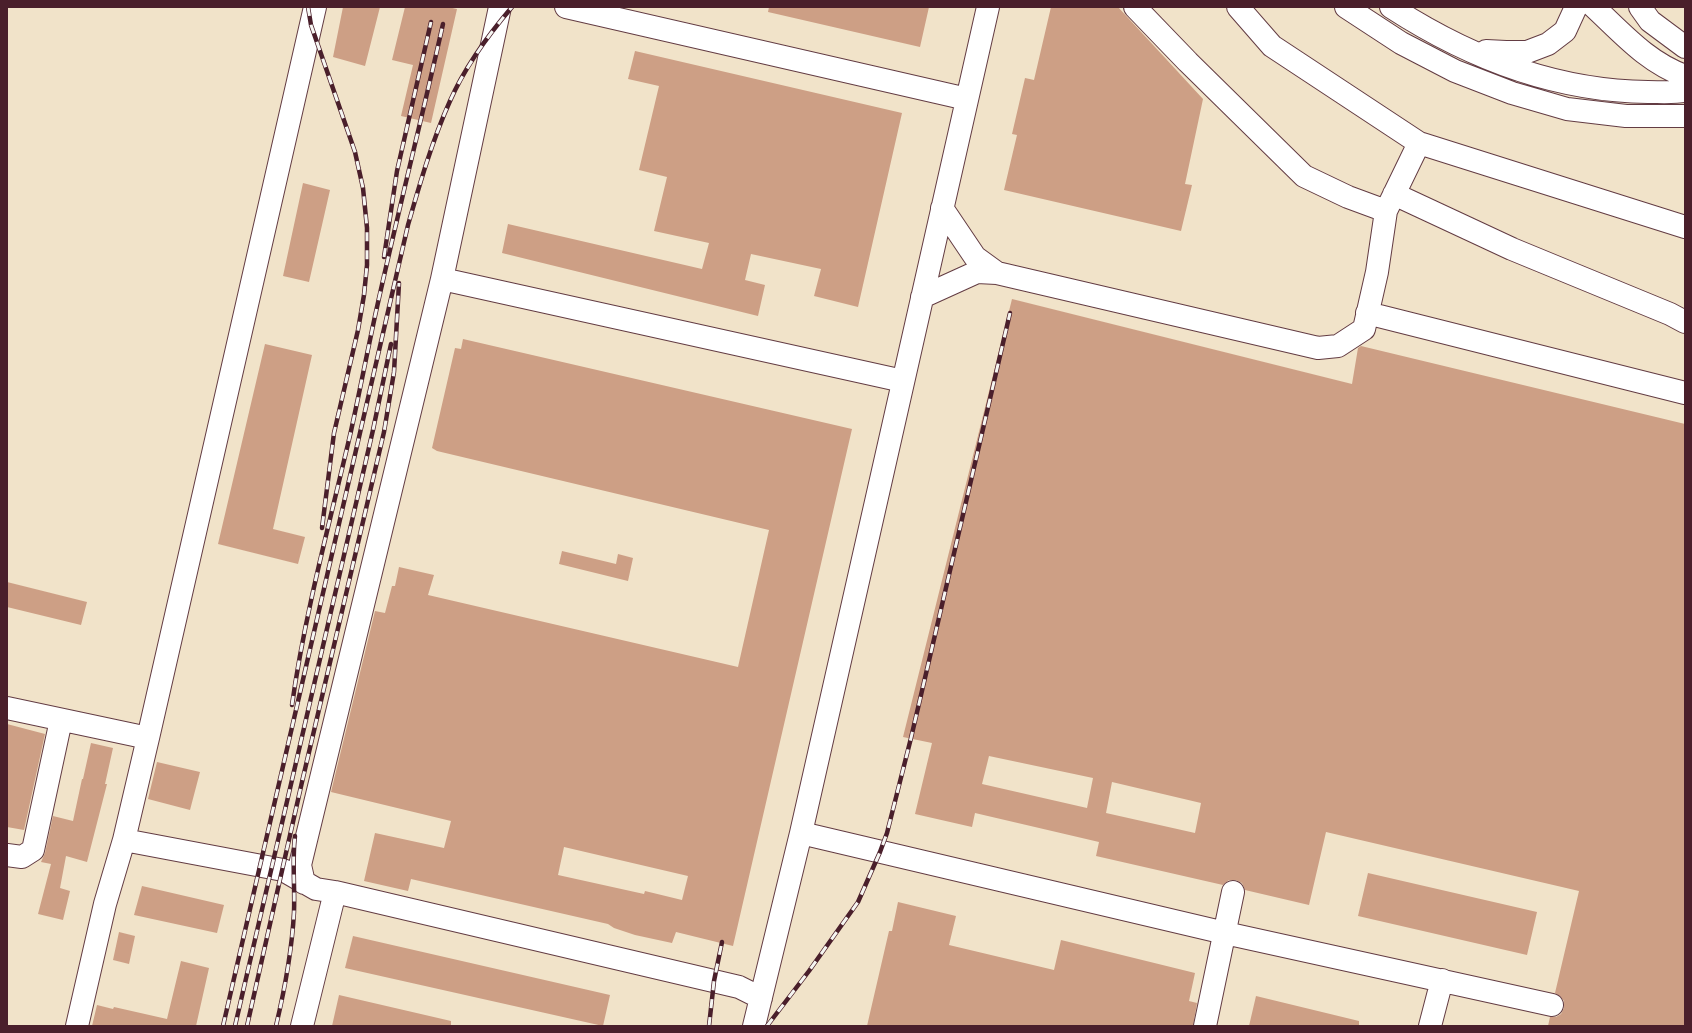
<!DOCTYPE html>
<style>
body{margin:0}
#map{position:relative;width:1692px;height:1033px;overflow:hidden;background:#f1e3c9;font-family:Sriracha,sans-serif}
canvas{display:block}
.frame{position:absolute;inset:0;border:8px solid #4a1f2b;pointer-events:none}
</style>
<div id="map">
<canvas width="1692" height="1033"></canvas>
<div class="frame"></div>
</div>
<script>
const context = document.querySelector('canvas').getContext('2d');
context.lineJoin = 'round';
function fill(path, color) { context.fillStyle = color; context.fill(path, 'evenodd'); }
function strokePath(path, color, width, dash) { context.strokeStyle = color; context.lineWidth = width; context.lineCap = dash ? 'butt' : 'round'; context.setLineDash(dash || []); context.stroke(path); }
const building = new Path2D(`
 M343 7H380L365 66 333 57Z
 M405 7H448L457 9 431 123 401 116 413 65 392 60Z
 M769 7H929L920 47 768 12Z
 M1051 7H1118L1203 99 1185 184 1192 185 1181 231 1004 190 1017 135 1012 134 1025 78 1034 80Z
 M635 51 902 113 858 307 814 296 821 269 751 254 745 280 765 285 758 316 502 253 508 224 702 269 709 243 654 231 667 177 639 170 659 86 628 79Z
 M303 183 330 190 309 282 283 276Z
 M1012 299 1352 384 1358 348 1361 346 1685 424V1026H1548L1550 1017H1556L1561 1014 1564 1008V1001L1560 996 1555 993 1579 891 1326 832 1309 905 1245 890 1242 883 1236 880H1229L1223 885 1096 856 1099 842 975 813 972 827 915 814 932 743 903 737ZM989 756 1093 778 1087 808 982 784ZM1112 782 1201 803 1195 833 1106 813Z
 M463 339 852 429 733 946 676 932 672 943 635 935 614 928 608 924 411 879 408 891 364 881 375 833 444 848 451 821 331 792 375 611 385 613 392 586H395L399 567 434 575 428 595 738 667 769 530 437 451 432 448 455 348 461 349ZM564 847 688 876 682 900 645 891 644 894 558 875Z
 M265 344 312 355 273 529 305 537 298 564 218 544Z
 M562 551 616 564 618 554 633 558 628 581 559 564Z
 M7 582 87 602 81 625 7 607Z
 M7 724 45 734 24 830 7 827Z
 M91 743 113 748 105 784H107L87 862 66 856 60 888 70 891 63 920 38 914 51 864 41 862 45 853 53 816 73 821 82 779H83Z
 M157 762 200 772 190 810 148 799Z
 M1368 873 1537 912 1527 955 1358 916Z
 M142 886 224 905 217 933 134 915Z
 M898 902 956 916 949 945 1054 970 1061 940 1195 973 1189 1001 1197 1003 1193 1026H867L889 931H892Z
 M119 932 135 936 129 964 113 960Z
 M353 936 610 995 603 1026 345 968Z
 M181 961 209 968 196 1026H92L97 1005 113 1009 114 1007 167 1019Z
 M339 995 451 1021V1026H332Z
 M1256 996 1359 1021V1026H1249Z`);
const minor = new Path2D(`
 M315 7 148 738 124 840 283 870 316 889 335 892 739 987 761 998
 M500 7 442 279 903 381
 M566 7 967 99
 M1135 7 1188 62 1304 176 1348 197 1386 211
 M1238 7 1272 46 1419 143 1685 227
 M1346 7 1401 43 1455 71 1512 93 1567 109 1626 116H1685
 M1391 7C1468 57 1556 91 1648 92 1660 92 1673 93 1685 91
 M1594 7C1623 34 1647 62 1685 76
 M1640 7 1650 21 1685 47
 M1486 51 1506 52H1527L1548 44 1565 31 1576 7
 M1394 194 1512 249 1670 314 1685 322
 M942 208 975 257 997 273 1318 348 1338 346 1364 329 1377 272 1386 211 1419 143
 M922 297 977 272 997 273
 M1367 313 1685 393
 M7 708 148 738
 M801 833 1225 933 1552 1005
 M7 855 22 857 33 850 61 720
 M304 883 300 865 442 279
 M77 1026 105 904 124 840
 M302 1026 335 892
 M754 1026 801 833 988 7
 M1205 1026 1233 892
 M1430 1026 1442 980`);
const rail = new Path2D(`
 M308 7 311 25 355 152 363 188 367 228V265L364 295 358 330 334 433 322 528
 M384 257 397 171 431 22
 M292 705C305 612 330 522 351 431 360 390 368 348 377 307 398 212 422 118 443 24
 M223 1026 408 225C420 183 432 141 450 101 464 69 489 34 512 7
 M235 1026 373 430 391 344
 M247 1026 302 782 384 432 394 372 399 283
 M276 1026C285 988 292 950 294 912 295 886 292 861 295 836
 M709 1026 714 981 722 942
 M767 1026 809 971 858 902 880 852 887 833 911 738 1010 313`);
fill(building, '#cd9f85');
strokePath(minor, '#633c43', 24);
strokePath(minor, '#fff', 22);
strokePath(rail, '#4a1f2b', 4.5);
strokePath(rail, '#f6f6f2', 3, [9]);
</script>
